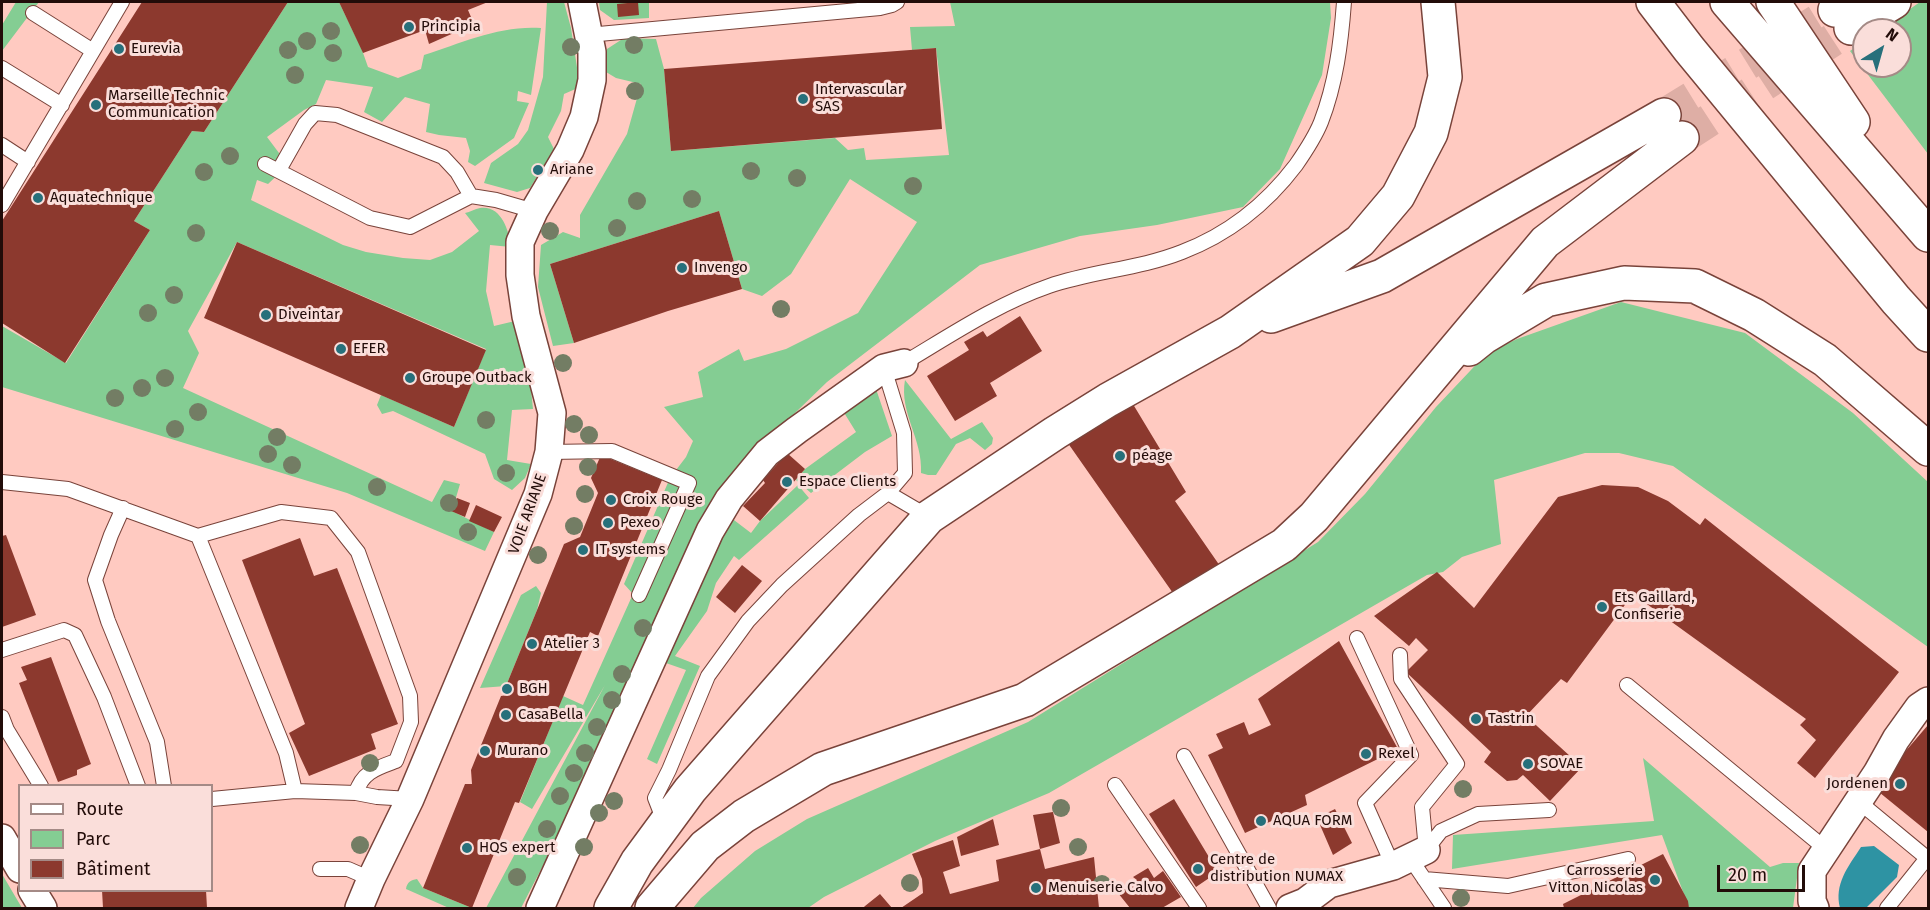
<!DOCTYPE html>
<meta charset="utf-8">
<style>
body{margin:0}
#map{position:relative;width:1930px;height:910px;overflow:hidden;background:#ffcac1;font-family:"Fira Sans",sans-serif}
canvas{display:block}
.frame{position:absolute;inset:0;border:3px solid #220c09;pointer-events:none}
.legend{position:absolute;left:18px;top:784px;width:195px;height:108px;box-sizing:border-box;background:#fadeda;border:2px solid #a48a86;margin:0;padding:8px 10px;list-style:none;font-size:18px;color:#220c09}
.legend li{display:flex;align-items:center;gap:12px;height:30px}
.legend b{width:30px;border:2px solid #a48a86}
.north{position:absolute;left:1852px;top:18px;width:60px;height:60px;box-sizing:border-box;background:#fadeda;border:2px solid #a48a86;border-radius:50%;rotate:37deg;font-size:16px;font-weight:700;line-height:24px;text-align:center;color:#220c09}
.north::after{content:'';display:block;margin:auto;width:21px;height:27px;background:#27707b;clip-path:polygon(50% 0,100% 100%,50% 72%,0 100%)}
.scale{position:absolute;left:1717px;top:865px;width:88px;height:27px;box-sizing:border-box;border:3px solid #220c09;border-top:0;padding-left:8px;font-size:18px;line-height:21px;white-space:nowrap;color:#220c09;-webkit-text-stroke:4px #fadeda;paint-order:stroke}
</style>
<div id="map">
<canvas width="1930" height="910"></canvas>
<div class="frame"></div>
<ul class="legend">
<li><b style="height:8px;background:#fff"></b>Route</li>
<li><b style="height:16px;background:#84cd93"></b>Parc</li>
<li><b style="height:16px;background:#8c392e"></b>Bâtiment</li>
</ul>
<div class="north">N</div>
<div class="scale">20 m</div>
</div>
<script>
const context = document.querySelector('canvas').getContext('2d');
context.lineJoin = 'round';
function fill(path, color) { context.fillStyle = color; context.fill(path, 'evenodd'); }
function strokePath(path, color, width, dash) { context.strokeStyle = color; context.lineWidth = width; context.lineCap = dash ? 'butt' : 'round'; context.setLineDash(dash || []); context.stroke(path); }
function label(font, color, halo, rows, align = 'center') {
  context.font = font + ' "Fira Sans",sans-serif'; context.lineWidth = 6; context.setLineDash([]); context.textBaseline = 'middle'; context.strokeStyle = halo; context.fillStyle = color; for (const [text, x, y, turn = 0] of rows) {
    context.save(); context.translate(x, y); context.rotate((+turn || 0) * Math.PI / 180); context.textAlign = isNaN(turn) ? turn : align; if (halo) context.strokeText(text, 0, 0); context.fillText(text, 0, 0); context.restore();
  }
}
const green = new Path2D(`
 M16 2H39L2 51V25Z
 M288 2H339L362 50 368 67 398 78 421 69 424 55C461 43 501 25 541 28L531 95 518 91 517 101 529 103 514 138 475 166 468 162 470 151 466 138 439 135 426 132 430 104 405 97 382 122 364 112 373 87 326 80 316 104 304 110 267 137 288 165 268 184 257 180 251 200 343 245 366 252 403 258 430 260 452 252 479 231 465 213C470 212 475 209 480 208 501 205 509 230 511 247L490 245 486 291 494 326 515 321 528 360 533 409 512 410 507 460 531 464 525 478 512 490 494 479 485 454 393 411 382 414 377 405 381 395 454 427 486 349 237 242 188 331 199 353 183 388 432 502 444 480 460 484 452 511 494 532 485 551 347 493 2 387V326L66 363 150 230 134 221 192 131 204 132Z
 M547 2H564L571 28 580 87 564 94 561 111 548 137 554 149 530 188 517 192 484 183 491 163 518 144 528 130 543 77Z
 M599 2H649V18L614 20 600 10Z
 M950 2H1330L1331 18 1322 75 1280 169 1243 207 1157 225 1080 236 980 265 827 382 759 448 521 908H486L605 685 532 809 520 802 563 696 583 705 633 594 624 584 670 478 686 457 693 441 664 407 703 397 698 372 739 349 744 361 786 349 858 313 917 222 850 179 791 274 762 296 742 289 719 211 550 264 574 343 553 346 538 287 541 245 563 232 580 238V215L627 134 641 84 616 78 606 72 607 49 624 38 656 39 664 69 671 151 835 138 848 150 864 148 866 160 949 155 936 48 912 50 910 27 955 26Z
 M1920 2H1928V154L1850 51 1864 41V66H1900V30H1880Z
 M1621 302 1745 333 1853 413 1928 482V647L1673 466 1619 453H1585L1494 480 1501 544 1462 557 1443 572 1427 575 1049 793 935 841 824 897 808 908H693L701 898 755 851 807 819 1028 722 1318 542 1365 494 1436 407 1487 353 1517 339Z
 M905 380 951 439 982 422 993 438 992 444 985 450 970 438 956 444 936 475H928L921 473C923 439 899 413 905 380Z
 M875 386 892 436 865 452 811 493 796 480 805 469 856 432 843 411Z
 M798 485 809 498 739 560 734 556 716 583 707 611 675 656 700 666 657 764 647 759 686 670 663 662 730 517 751 533 760 521Z
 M536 586 541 593 537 610 506 686 480 688 521 595Z
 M1643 758 1770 867 1783 863H1799L1793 908H1689L1662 835 1452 869 1453 835 1654 821Z
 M2 874 22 908H2Z
 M417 879 423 888 472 908H449L406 889C407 882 411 880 417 879Z`);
const water = new Path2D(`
 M1874 846 1899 865 1897 877 1866 908H1840C1834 884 1848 867 1861 847Z`);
const building = new Path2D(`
 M142 2H288L204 132 192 131 134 221 150 230 65 363 2 323V221Z
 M339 2H488L468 10 474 24 429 44 425 30 363 53Z
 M638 2 639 15 618 17 617 4Z
 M936 48 942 129 671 151 664 69Z
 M719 211 742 289 668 311 574 343 550 264Z
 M237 242 486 350 454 427 204 318Z
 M1020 316 1042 351 990 383 997 396 955 421 927 376 969 350 964 342 983 331 987 337Z
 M1116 376 1186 492 1175 501 1229 579 1182 606 1051 419Z
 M787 453 805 469 760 521 743 506 765 483 763 480Z
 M601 455 662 480 598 636 590 632 519 803 515 802 472 908 423 888 465 784H472L471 770 501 696 508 695 506 686 564 544 580 537 598 493 591 478Z
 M1602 485 1638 487 1668 501 1700 525 1705 518 1899 672 1815 778 1797 763 1816 740 1800 725 1806 719 1633 594 1567 683 1561 679 1526 716 1582 767 1550 801 1523 775 1517 780 1507 781 1484 762 1491 752 1406 672 1428 650 1416 638 1409 646 1374 616 1437 572 1474 608 1558 497Z
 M457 498 470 503 465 517 451 511Z
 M476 505 502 517 494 532 469 521Z
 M6 535 36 615 2 627V536Z
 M300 538 314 576 337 568 398 724 371 734 376 749 309 776 289 733 305 724 242 560Z
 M742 565 762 581 735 613 716 597Z
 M1339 641 1398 749 1305 795 1307 805 1245 833 1208 755 1223 748 1216 734 1244 722 1249 735 1271 725 1258 699Z
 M51 657 91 764 77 770V775L58 782 19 683 27 680 21 667Z
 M1928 725V832L1874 788Z
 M1174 799 1218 872 1196 887 1149 814Z
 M1335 809 1352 843 1333 855 1317 818Z
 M1053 812 1060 843 1040 849 1033 815Z
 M993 819 999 845 961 856 957 837Z
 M953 840 960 866 943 872 950 894 999 881 996 860 1040 849 1045 869 1094 857 1099 908H901L923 893 922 879 912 854Z
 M1663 854 1688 901 1689 908H1564L1563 904Z
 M1148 868 1154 878 1163 871 1181 897 1162 908H1130L1118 893 1137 880 1133 877Z
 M102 890H206L207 908H103Z
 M880 894 892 908H863L865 906Z`);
const motorwayTunnel = new Path2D(`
 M1664 115 1835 10
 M1682 138 1851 28`);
const service = new Path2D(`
 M33 13 93 51
 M588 35 880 8 892 5 897 2
 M2 68 62 105
 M2 145 28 162
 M265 164 370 218 410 227 471 196 496 200 534 211
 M279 170 305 124 315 113 337 115 443 157 457 172 471 196
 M2 205 122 2
 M904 363C951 335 997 304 1049 286 1092 271 1139 269 1182 252 1229 234 1265 206 1296 165 1305 152 1315 137 1321 122 1336 83 1341 43 1344 2
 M884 368 904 433 905 473 888 493
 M549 452 612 451 689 483 639 595
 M2 482 68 489 198 536 281 512 331 518 358 552 410 696 411 722 396 761C377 768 362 772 356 793
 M123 508 111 535 95 580 108 621 157 742 164 786
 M198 536 286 753 295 791 212 799
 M1357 638 1411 755 1365 803 1393 866
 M2 650 64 630 75 635 104 697 138 786
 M1400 655 1401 679 1457 764 1422 807 1426 850
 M1627 685 1827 850
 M2 717 7 730 41 786
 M1184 756 1269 908
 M1115 785 1199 908
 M295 791 356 793 377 797 410 799
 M1858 801 1927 858 1887 908
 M664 821 655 798 669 770 708 676 748 621 782 585 859 515 888 493 929 517
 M1426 850 1441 831 1478 814 1549 810
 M1410 858 1444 908
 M320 869H348L371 879
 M1424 879 1508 886 1628 859`);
const minor = new Path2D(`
 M2 838 20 869
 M32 890 43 908
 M359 908 371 879 410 799 538 494 549 452 552 413 526 316 520 275V242L534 211 570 150 584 117 592 80V52L582 2
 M540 908 710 531 729 499 767 453 797 430 884 368 904 363
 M1290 908 1305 902 1329 884 1393 866 1426 850
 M1815 908 1812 901V871L1877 773 1896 739 1919 707 1928 701`);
const motorway = new Path2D(`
 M1653 2 1689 49 1896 300 1928 335
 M1727 2 1928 235
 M1773 2 1853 122
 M1835 10 1847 2
 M1851 28 1894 2
 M1271 316 1382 276 1664 115
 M1469 349 1484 337 1546 300 1624 283 1695 286 1754 315 1825 360 1928 449
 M611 908 637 862 690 790 929 517 1055 433 1108 400 1230 332 1360 241 1398 196 1431 133 1445 77 1438 2
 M652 908 705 846 744 816 823 769 1025 700 1284 545 1314 517 1545 242 1682 138`);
const trees = [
 [331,31],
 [307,41],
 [634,45],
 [571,47],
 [288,50],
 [333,53],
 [295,75],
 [635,91],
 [230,156],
 [751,171],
 [204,172],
 [797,178],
 [913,186],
 [692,199],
 [637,201],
 [617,228],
 [550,231],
 [196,233],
 [174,295],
 [781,309],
 [148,313],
 [563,363],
 [165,378],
 [142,388],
 [115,398],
 [198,412],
 [486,420],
 [574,424],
 [175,429],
 [589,435],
 [277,437],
 [268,454],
 [292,465],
 [588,467],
 [506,473],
 [377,487],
 [585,494],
 [449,503],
 [574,526],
 [468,532],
 [538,555],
 [643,628],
 [622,674],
 [612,700],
 [597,727],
 [585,753],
 [370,763],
 [574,773],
 [1463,789],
 [560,796],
 [614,801],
 [1061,808],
 [599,813],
 [547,829],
 [360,845],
 [584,847],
 [1078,847],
 [517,877],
 [910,883],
 [1102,884],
 [1461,898]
];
const markers = [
 [409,27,6,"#27707b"],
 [119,49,6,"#27707b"],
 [803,99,6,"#27707b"],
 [96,105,6,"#27707b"],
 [538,170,6,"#27707b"],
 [38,198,6,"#27707b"],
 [682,268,6,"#27707b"],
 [266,315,6,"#27707b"],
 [341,349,6,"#27707b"],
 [410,378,6,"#27707b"],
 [1120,456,6,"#27707b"],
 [787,482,6,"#27707b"],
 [611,500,6,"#27707b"],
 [608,523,6,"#27707b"],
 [583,550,6,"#27707b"],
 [1602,607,6,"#27707b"],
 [532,644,6,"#27707b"],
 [507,689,6,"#27707b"],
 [506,715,6,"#27707b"],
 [1476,719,6,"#27707b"],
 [485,751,6,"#27707b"],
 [1366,754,6,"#27707b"],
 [1528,764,6,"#27707b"],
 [1900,784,6,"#27707b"],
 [1261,821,6,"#27707b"],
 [467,848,6,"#27707b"],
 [1198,869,6,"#27707b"],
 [1655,880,6,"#27707b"],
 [1036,888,6,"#27707b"]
];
const poiNames = [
 ["Principia",421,27],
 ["Eurevia",131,49],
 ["Intervascular",815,90],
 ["SAS",815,107],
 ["Marseille Technic",108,96],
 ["Communication",108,113],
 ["Ariane",550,170],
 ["Aquatechnique",50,198],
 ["Invengo",694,268],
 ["Diveintar",278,315],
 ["EFER",353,349],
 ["Groupe Outback",422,378],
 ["péage",1132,456],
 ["Espace Clients",799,482],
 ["Croix Rouge",623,500],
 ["Pexeo",620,523],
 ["IT systems",595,550],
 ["Ets Gaillard,",1614,598],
 ["Confiserie",1614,615],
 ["Atelier 3",544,644],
 ["BGH",519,689],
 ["CasaBella",518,715],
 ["Tastrin",1488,719],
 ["Murano",497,751],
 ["Rexel",1378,754],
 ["SOVAE",1540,764],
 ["Jordenen",1888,784,"right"],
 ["AQUA FORM",1273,821],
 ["HQS expert",479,848],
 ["Centre de",1210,860],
 ["distribution NUMAX",1210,877],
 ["Carrosserie",1643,871,"right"],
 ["Vitton Nicolas",1643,888,"right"],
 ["Menuiserie Calvo",1048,888]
];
const streetNames = [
 ["VOIE ARIANE",528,514,-70]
];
fill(green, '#84cd93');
fill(water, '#2e93a3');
fill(building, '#8c392e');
strokePath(motorwayTunnel, '#deaea5', 33, [33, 16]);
strokePath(service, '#79433a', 16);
strokePath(minor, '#79433a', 30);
strokePath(motorway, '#79433a', 36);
strokePath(service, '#fff', 14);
strokePath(minor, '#fff', 27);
strokePath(motorway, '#fff', 33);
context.fillStyle = '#737d64';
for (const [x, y] of trees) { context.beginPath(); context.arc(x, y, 9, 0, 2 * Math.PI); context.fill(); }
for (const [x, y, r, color] of markers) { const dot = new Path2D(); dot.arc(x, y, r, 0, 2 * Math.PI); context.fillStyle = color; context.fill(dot); strokePath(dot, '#fadeda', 2); }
label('15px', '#220c09', '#fadeda', poiNames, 'left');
label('15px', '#220c09', '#fadeda', streetNames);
</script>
